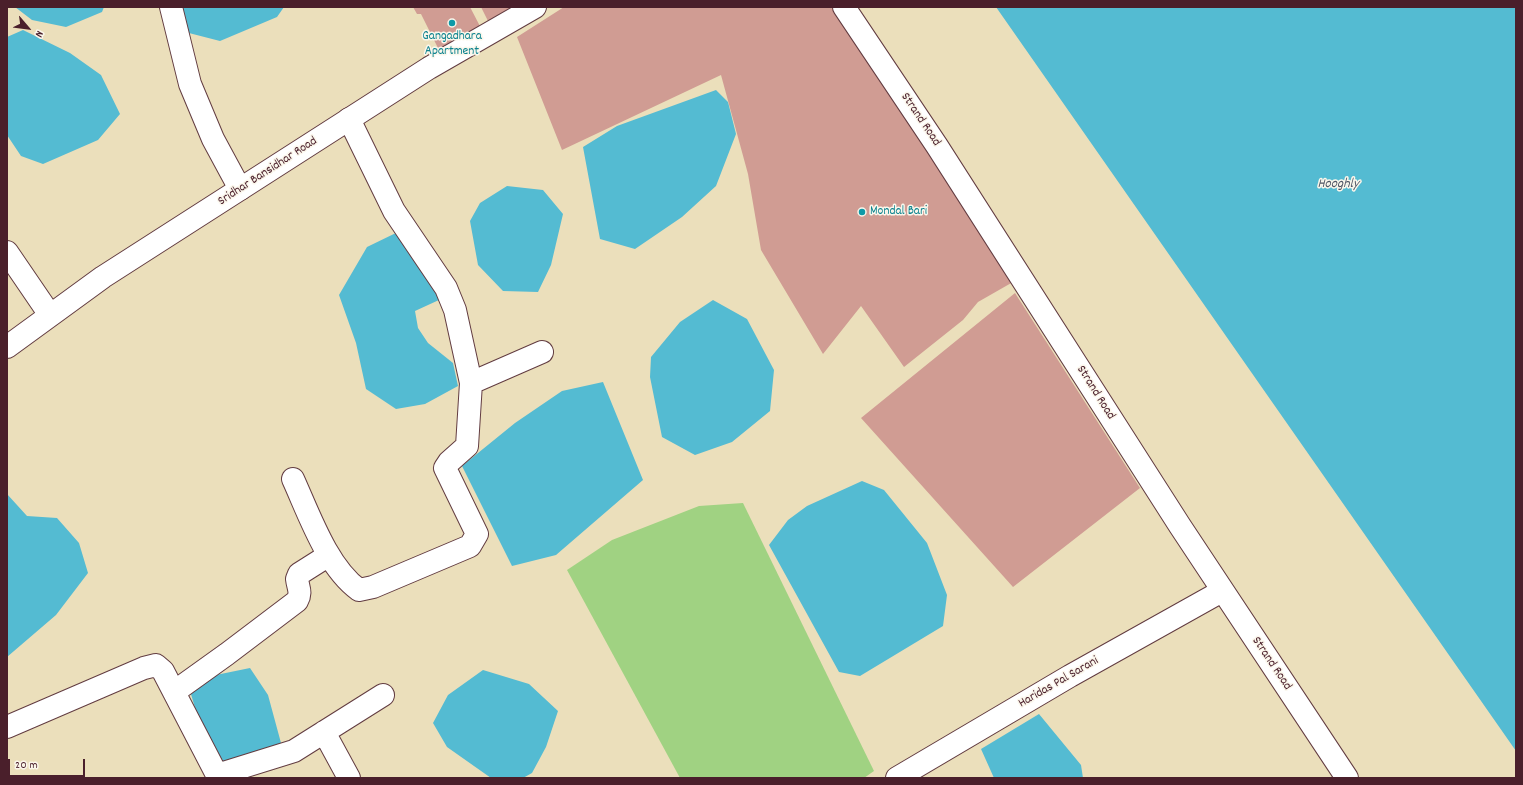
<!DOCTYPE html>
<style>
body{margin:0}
#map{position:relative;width:1523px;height:785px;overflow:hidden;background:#ebdfbb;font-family:Dekko,sans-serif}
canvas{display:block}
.frame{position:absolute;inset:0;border:8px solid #4a1f2b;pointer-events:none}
.north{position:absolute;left:8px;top:8px;width:40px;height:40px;-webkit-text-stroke:3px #fbf7ec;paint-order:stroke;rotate:118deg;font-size:11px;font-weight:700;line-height:16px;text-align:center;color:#4a1f2b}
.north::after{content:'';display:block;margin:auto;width:14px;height:18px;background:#4a1f2b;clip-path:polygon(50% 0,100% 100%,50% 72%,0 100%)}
.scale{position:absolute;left:8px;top:759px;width:77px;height:18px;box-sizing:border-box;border:2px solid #4a1f2b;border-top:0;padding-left:5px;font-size:12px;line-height:14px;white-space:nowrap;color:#4a1f2b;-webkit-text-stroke:3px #fbf7ec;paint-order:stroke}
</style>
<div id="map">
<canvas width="1523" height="785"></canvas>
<div class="frame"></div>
<div class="north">N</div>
<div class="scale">20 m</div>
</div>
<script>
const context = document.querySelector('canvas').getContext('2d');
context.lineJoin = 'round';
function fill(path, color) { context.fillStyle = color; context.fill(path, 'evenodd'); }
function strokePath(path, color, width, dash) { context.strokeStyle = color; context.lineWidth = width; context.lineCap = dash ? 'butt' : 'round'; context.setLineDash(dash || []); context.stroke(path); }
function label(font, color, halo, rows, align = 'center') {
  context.font = font + ' Dekko,sans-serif'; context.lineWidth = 3; context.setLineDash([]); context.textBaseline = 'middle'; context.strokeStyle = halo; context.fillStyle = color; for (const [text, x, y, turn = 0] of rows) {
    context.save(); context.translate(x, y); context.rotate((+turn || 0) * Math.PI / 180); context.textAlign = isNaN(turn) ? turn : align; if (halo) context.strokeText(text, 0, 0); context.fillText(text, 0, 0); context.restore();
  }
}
const green = new Path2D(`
 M743 503 874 771 864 778H680L567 570 612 540 699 506Z`);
const water = new Path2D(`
 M15 7H104L102 12 66 27 32 20Z
 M178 7H284L277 17 220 41 185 32Z
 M996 7H1516V751Z
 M23 30 70 53 101 75 120 114 98 140 43 164 21 156 7 135V37Z
 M716 90 728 102 736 134 716 186 682 217 635 249 600 239 583 147 617 126Z
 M507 186 543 190 563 214 551 265 538 292 503 291 478 265 470 221 480 203Z
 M400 231 425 258 453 278 452 294 415 311 418 328 428 343 453 363 458 386 425 404 396 409 366 389 356 343 339 295 367 247Z
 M713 300 747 319 774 370 770 411 732 442 695 455 662 437 650 377 651 357 680 322Z
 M603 382 643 480 556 555 512 566 462 466 515 423 562 391Z
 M862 481 884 490 927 543 947 595 943 626 860 676 839 672 769 545 788 520 807 506Z
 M7 494 27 516 57 518 79 543 88 573 56 615 7 657Z
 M250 668 268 695 281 743 247 761 225 764 199 722 191 694 211 676Z
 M483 670 529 684 558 711 546 747 532 773 523 778H491L447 747 433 723 448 695Z
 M1039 714 1081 765 1083 778H994L981 749Z`);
const building = new Path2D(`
 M413 7H470L483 32 441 54 421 14H417Z
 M481 7H524L491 27Z
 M564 7H834L1013 282 978 302 963 320 904 367 861 306 823 354 761 250 748 174 721 75 562 150 517 37Z
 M1015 293 1140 488 1013 587 861 418Z`);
const minor = new Path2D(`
 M171 7 190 84 213 139 240 189
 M7 252 50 315
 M471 383 542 352
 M293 479C309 514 327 567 359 590L373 587 470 546 477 534 445 468 449 462 467 446 471 383 455 310 446 288 394 211 349 119
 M174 692 227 654 297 601C302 592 298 588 297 579L299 574 329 555
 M7 727 144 668 156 665 163 671 217 775 294 751 383 695
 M324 732 349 778
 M897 778 1070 676 1222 591`);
const tertiary = new Path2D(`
 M844 7 937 146 1180 526 1347 778
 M7 347 103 277 429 68 535 7`);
const markers = [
 [452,23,4,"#0f9aa8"],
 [862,212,4,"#0f9aa8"]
];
const cultureNames = [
 ["Gangadhara",452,37],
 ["Apartment",452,52],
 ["Mondal Bari",870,212,"left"]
];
const streetNames = [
 ["Strand Road",920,120,56],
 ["Sridhar Bansidhar Road",268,172,-33],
 ["Strand Road",1095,393,58],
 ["Strand Road",1271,664,56],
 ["Haridas Pal Sarani",1059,683,-30]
];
const waterNames = [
 ["Hooghly",1338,185]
];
fill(green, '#a0d282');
fill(water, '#54bbd2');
fill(building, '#d09c93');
strokePath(minor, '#623c41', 24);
strokePath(tertiary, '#623c41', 24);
strokePath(minor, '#fff', 22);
strokePath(tertiary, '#fff', 22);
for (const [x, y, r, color] of markers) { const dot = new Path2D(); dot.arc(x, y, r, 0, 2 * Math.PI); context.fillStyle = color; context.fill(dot); strokePath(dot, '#fbf7ec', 1.5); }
label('13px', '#0d838f', '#fbf7ec', cultureNames);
label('13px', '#4a1f2b', '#fbf7ec', streetNames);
label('italic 14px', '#4e5665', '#fbf7ec', waterNames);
</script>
